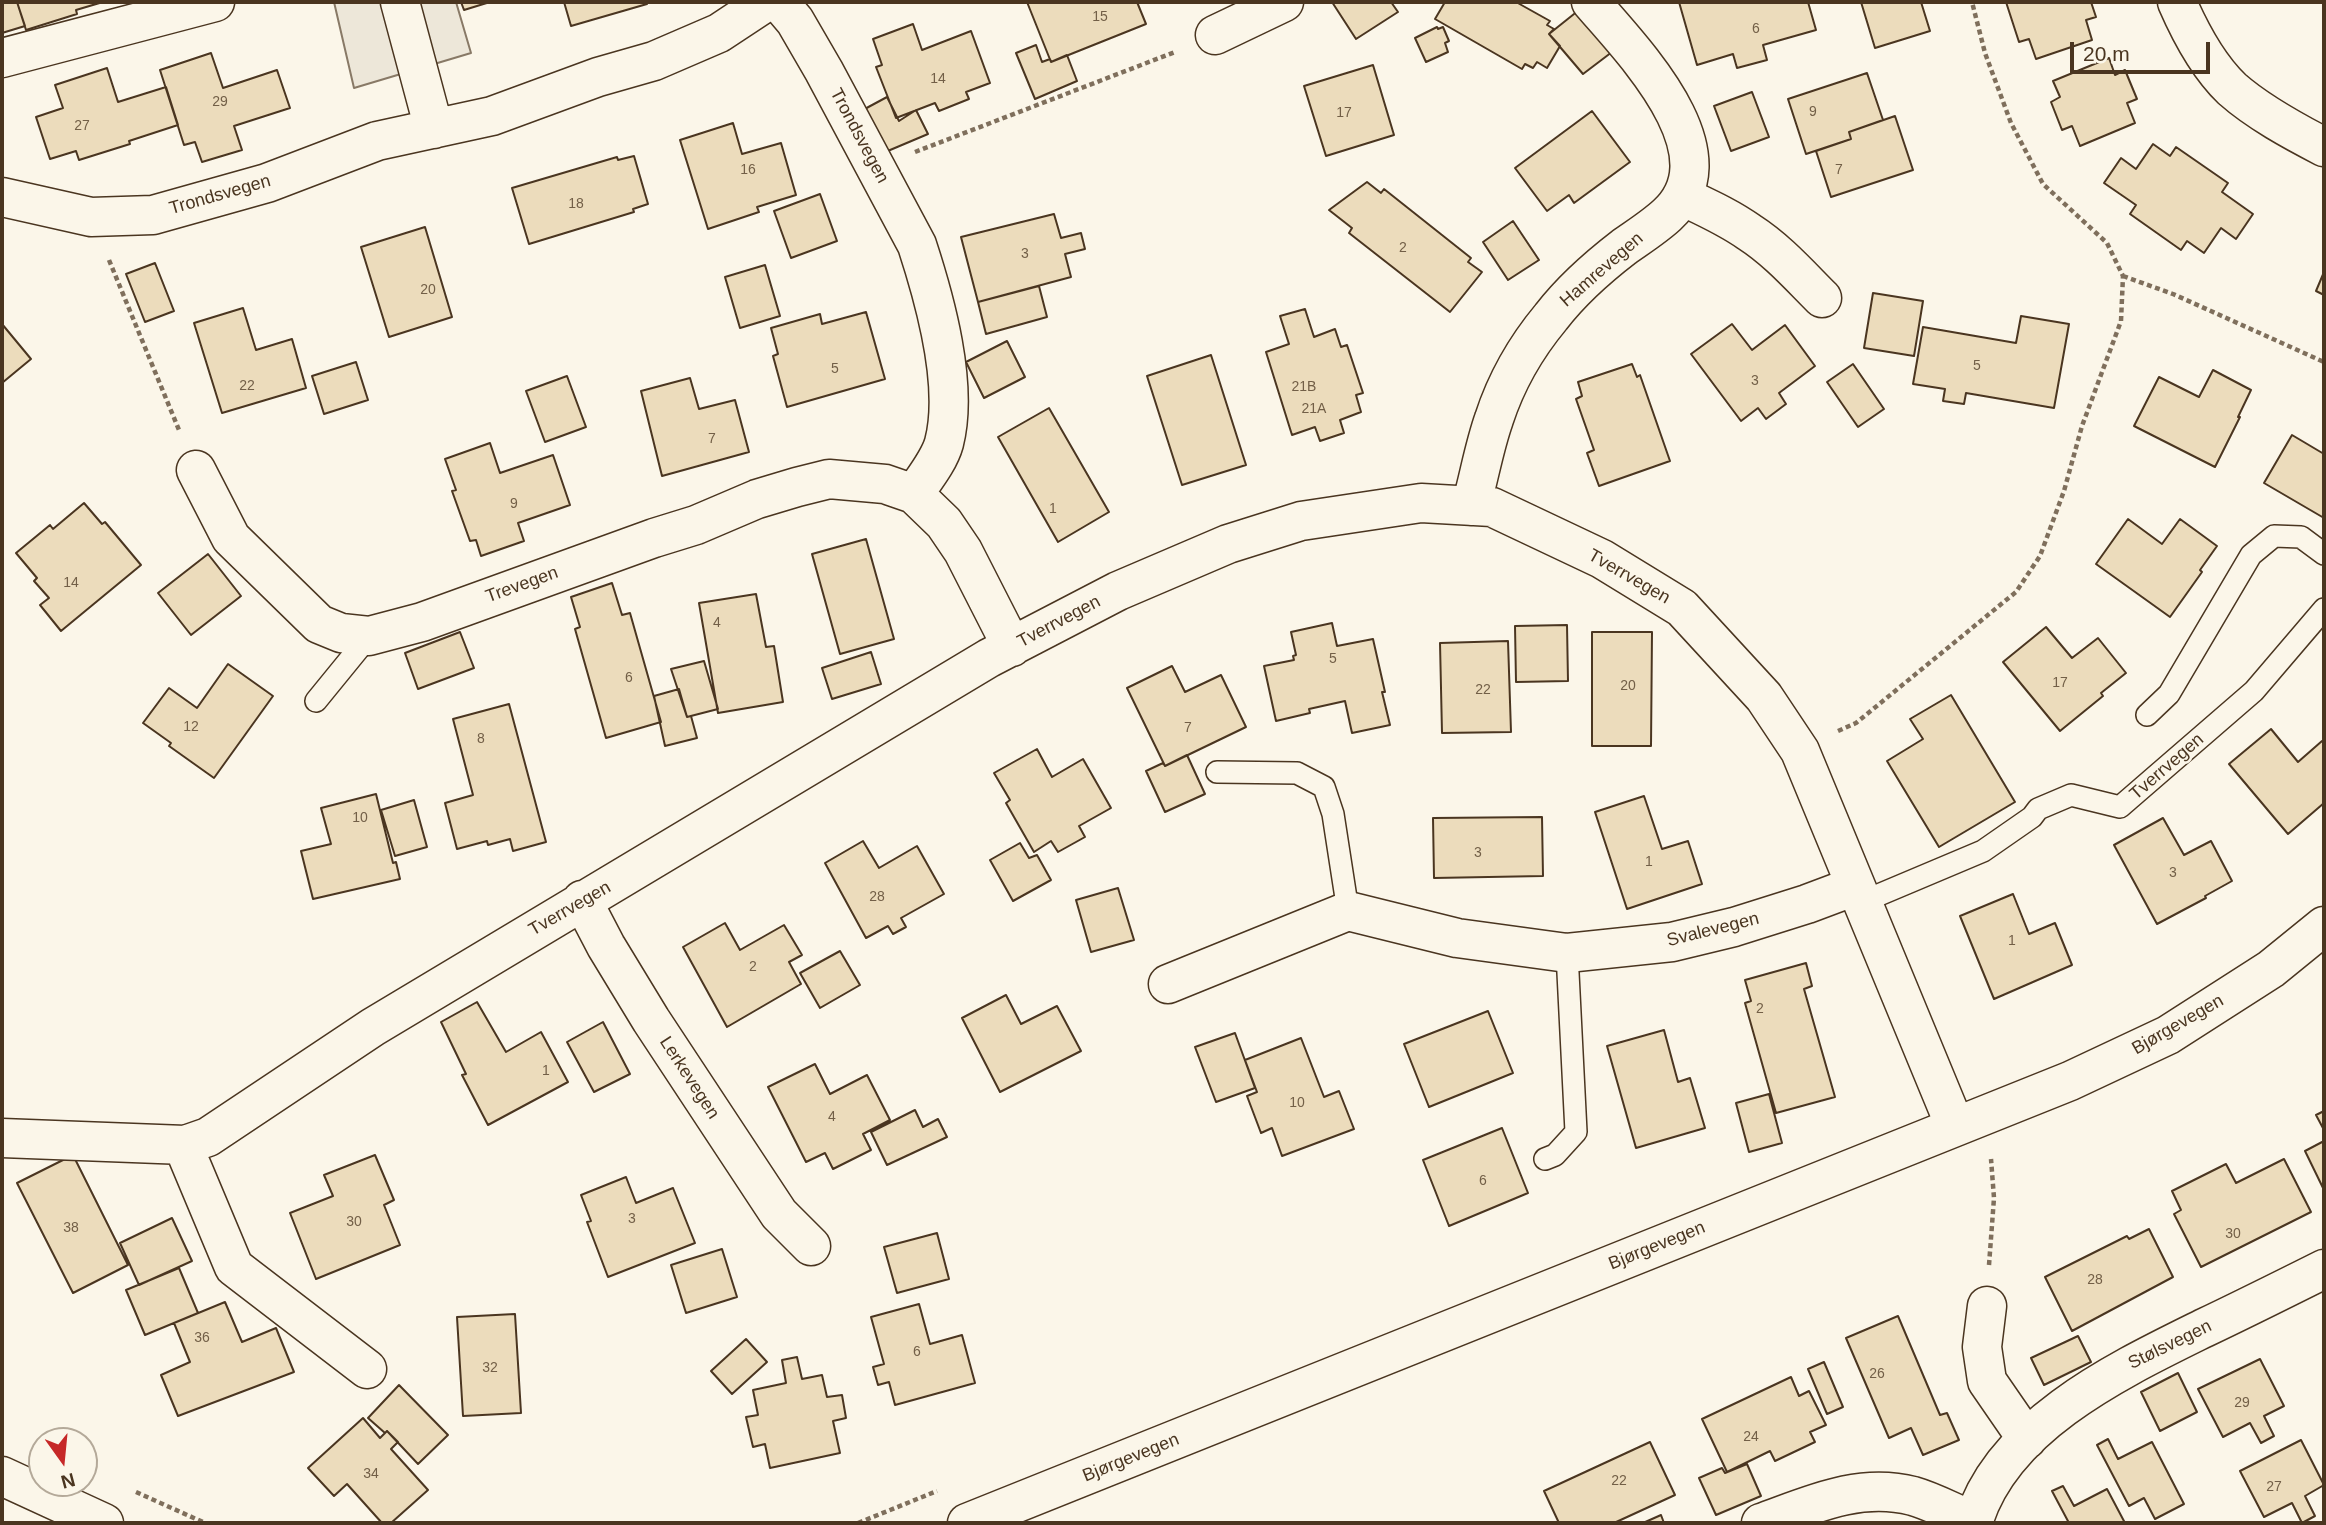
<!DOCTYPE html>
<meta charset="utf-8">
<style>
body{margin:0}
#map{position:relative;width:2326px;height:1525px;overflow:hidden;background:#fbf6e9;font-family:Arial,sans-serif}
canvas{display:block}
.frame{position:absolute;inset:0;border:4px solid #4a3520;pointer-events:none}
.north{position:absolute;left:28px;top:1427px;width:70px;height:70px;box-sizing:border-box;background:#fbf6e9;border:2px solid #b4a999;border-radius:50%;rotate:165deg;font-size:19px;font-weight:700;line-height:28px;text-align:center;color:#4a3520}
.north::after{content:'';display:block;margin:auto;width:24px;height:32px;background:#c62828;clip-path:polygon(50% 0,100% 100%,50% 72%,0 100%)}
.scale{position:absolute;left:2070px;top:42px;width:140px;height:32px;box-sizing:border-box;border:4px solid #4a3520;border-top:0;padding-left:9px;font-size:21px;line-height:24px;white-space:nowrap;color:#4a3520;-webkit-text-stroke:5px #fbf6e9;paint-order:stroke}
</style>
<div id="map">
<canvas width="2326" height="1525"></canvas>
<div class="frame"></div>
<div class="north">N</div>
<div class="scale">20 m</div>
</div>
<script>
const context = document.querySelector('canvas').getContext('2d');
context.lineJoin = 'round';
function fill(path, color) { context.fillStyle = color; context.fill(path, 'evenodd'); }
function strokePath(path, color, width, dash) { context.strokeStyle = color; context.lineWidth = width; context.lineCap = dash ? 'butt' : 'round'; context.setLineDash(dash || []); context.stroke(path); }
function label(font, color, halo, rows, align = 'center') {
  context.font = font + ' Arial,sans-serif'; context.lineWidth = 5; context.setLineDash([]); context.textBaseline = 'middle'; context.strokeStyle = halo; context.fillStyle = color; for (const [text, x, y, turn = 0] of rows) {
    context.save(); context.translate(x, y); context.rotate((+turn || 0) * Math.PI / 180); context.textAlign = isNaN(turn) ? turn : align; if (halo) context.strokeText(text, 0, 0); context.fillText(text, 0, 0); context.restore();
  }
}
const parking = new Path2D(`
 M334 2H456L471 53 354 88Z`);
const building = new Path2D(`
 M2 2H17L25 26 2 33Z
 M17 2H103L76 10 77 14 26 30Z
 M461 2H490L464 10Z
 M564 2H646L647 4 571 26Z
 M1027 2H1137L1146 24 1051 62Z
 M1332 2H1391L1398 12 1356 39Z
 M1445 2H1516L1550 21 1547 25 1554 29 1549 34 1560 46 1547 68 1537 62 1533 68 1525 64 1522 69 1435 19Z
 M1679 2H1808L1816 30 1763 45 1767 60 1737 68 1733 54 1697 65Z
 M1861 2H1921L1930 31 1875 48Z
 M2006 2H2091L2096 17 2086 20 2092 40 2036 59 2029 39 2019 42Z
 M1579 10 1612 52 1583 74 1549 34Z
 M913 24 922 50 971 31 990 83 966 92 969 99 939 111 935 103 896 118 876 67 882 65 873 39Z
 M1437 27 1438 29 1443 27 1449 41 1445 43 1448 52 1426 62 1415 38Z
 M1036 45 1042 62 1050 59 1051 62 1067 55 1077 81 1035 99 1016 53Z
 M211 53 223 88 277 70 290 108 234 126 242 150 202 162 195 142 184 145 160 70Z
 M2109 58 2115 75 2125 70 2137 99 2127 103 2135 123 2080 146 2072 126 2062 130 2051 102 2060 97 2053 81Z
 M1373 65 1394 135 1326 156 1304 86Z
 M107 68 118 102 166 87 178 125 129 141 130 144 79 160 76 151 50 159 36 117 63 108 55 85Z
 M1867 73 1883 120 1849 132 1851 139 1806 154 1788 99Z
 M1752 92 1769 137 1731 151 1714 106Z
 M887 97 899 121 916 110 928 134 883 153 861 111Z
 M1592 111 1630 162 1574 203 1569 195 1547 211 1515 168Z
 M1895 116 1913 170 1831 197 1816 151 1851 139 1849 132Z
 M733 123 742 154 781 143 796 195 757 207 759 212 708 229 680 140Z
 M2153 144 2170 156 2176 147 2228 183 2222 192 2253 214 2236 239 2221 228 2204 253 2187 241 2181 250 2130 214 2136 205 2104 183 2121 158 2136 169Z
 M634 156 648 204 633 209 634 212 529 244 512 188 617 157 618 160Z
 M1367 182 1381 193 1384 189 1471 258 1468 262 1482 272 1450 312 1349 233 1352 228 1329 210Z
 M820 194 837 241 791 258 774 211Z
 M1054 214 1061 238 1081 233 1085 249 1065 254 1071 277 978 302 961 237Z
 M1513 221 1539 260 1508 280 1483 242Z
 M425 227 452 317 389 337 361 247Z
 M155 263 174 311 145 322 126 274Z
 M765 265 780 316 740 328 725 277Z
 M2324 272V295L2316 291Z
 M1039 286 1047 317 986 334 978 302Z
 M1873 293 1923 301 1914 356 1864 348Z
 M243 308 256 350 292 339 306 388 222 413 194 323Z
 M1305 309 1314 337 1335 329 1341 347 1347 345 1363 393 1356 395 1361 412 1340 420 1344 433 1320 441 1315 427 1292 435 1266 352 1289 344 1280 316Z
 M866 312 885 379 787 407 773 356 778 354 771 328 820 314 822 324Z
 M2021 316 2069 324 2054 408 1966 393 1964 404 1943 401 1945 389 1913 384 1923 327 2016 343Z
 M2 324 31 359 2 383Z
 M1732 324 1752 350 1785 325 1815 366 1779 393 1786 404 1766 419 1758 408 1741 421 1691 354Z
 M1007 341 1025 377 984 398 966 362Z
 M1211 355 1246 465 1182 485 1147 376Z
 M356 362 368 400 324 414 312 376Z
 M1632 364 1637 377 1640 375 1670 461 1599 486 1587 453 1594 450 1576 399 1582 396 1578 382Z
 M1853 364 1884 409 1858 427 1827 382Z
 M2213 370 2251 390 2238 417H2240L2215 467 2134 426 2159 377 2199 397Z
 M567 376 586 427 545 442 526 391Z
 M690 378 699 409 735 400 749 452 662 476 641 391Z
 M1049 408 1109 512 1058 542 998 437Z
 M2292 435 2324 454V518L2264 483Z
 M490 443 500 473 553 455 570 505 518 523 524 541 481 556 476 540 470 541 452 491 456 490 445 459Z
 M84 503 102 524 105 522 141 565 61 631 40 605 49 598 34 581 37 578 16 553 50 525 53 529Z
 M2128 519 2162 544 2180 519 2217 546 2200 570 2202 572 2170 617 2096 564Z
 M866 539 894 639 840 654 812 554Z
 M208 554 241 596 191 635 158 593Z
 M612 583 622 615 630 613 661 722 606 738 575 629 580 627 571 597Z
 M756 594 766 647 774 646 783 702 718 713 699 603Z
 M1332 623 1337 646 1373 639 1385 692H1382L1390 725 1352 733 1345 701 1309 709 1310 713 1276 721 1264 666 1294 660 1293 656 1296 655 1291 632Z
 M1567 625 1568 681 1516 682 1515 626Z
 M2046 627 2072 658 2098 638 2126 673 2101 693 2103 696 2060 731 2003 662Z
 M460 632 474 668 418 689 405 653Z
 M1592 632H1652L1651 746H1592Z
 M1508 641 1511 732 1442 733 1440 643Z
 M871 652 881 684 832 699 822 668Z
 M704 661 718 709 687 717 671 669Z
 M228 664 273 696 214 778 169 746 171 743 143 723 169 688 197 708Z
 M1172 666 1185 692 1221 675 1246 727 1165 766 1127 688Z
 M679 689 687 717 691 716 697 738 665 746 654 696Z
 M1951 695 2015 802 1939 847 1887 761 1923 739 1910 719Z
 M509 704 546 842 513 851 510 839 488 845 487 841 457 849 445 803 473 795 453 719Z
 M2271 729 2298 762 2322 741 2324 744V803L2288 834 2229 764Z
 M1037 749 1052 777 1083 759 1111 808 1079 826 1085 837 1058 852 1051 841 1034 852 1006 803 1010 800 994 773Z
 M1187 755 1205 794 1165 812 1146 771 1163 763 1165 766Z
 M376 794 393 863 396 862 400 879 313 899 301 851 331 844 321 808Z
 M1644 796 1662 849 1688 841 1702 884 1627 909 1595 812Z
 M414 800 427 847 395 856 381 810Z
 M1542 817 1543 876 1434 878 1433 818Z
 M2163 818 2184 855 2211 841 2232 881 2205 896 2206 898 2157 924 2114 845Z
 M863 841 879 868 917 846 944 894 901 918 906 927 893 934 888 926 866 938 825 863Z
 M1020 843 1029 858 1037 855 1051 880 1013 901 990 860Z
 M1118 888 1134 940 1091 952 1076 900Z
 M2013 894 2029 934 2055 923 2072 965 1994 999 1960 916Z
 M725 923 740 950 784 925 802 955 789 962 801 984 727 1027 683 947Z
 M840 951 860 985 820 1008 800 973Z
 M1806 963 1812 986 1804 989 1835 1097 1776 1113 1745 1003 1751 1001 1745 980Z
 M1006 995 1021 1024 1057 1006 1081 1051 1000 1092 962 1018Z
 M477 1002 506 1052 541 1032 568 1082 488 1125 462 1075 466 1074 441 1022Z
 M1488 1011 1513 1073 1429 1107 1404 1044Z
 M603 1022 630 1074 594 1092 567 1042Z
 M1664 1030 1678 1082 1690 1078 1705 1128 1636 1148 1607 1046Z
 M1235 1033 1255 1088 1216 1102 1195 1047Z
 M1301 1038 1324 1097 1339 1091 1354 1129 1282 1156 1272 1128 1261 1133 1247 1096 1257 1092 1245 1060Z
 M815 1064 830 1094 867 1075 890 1120 863 1134 871 1150 833 1169 825 1153 806 1162 768 1087Z
 M1769 1094 1782 1143 1749 1152 1736 1103Z
 M915 1110 923 1127 938 1119 947 1137 887 1165 871 1132Z
 M2324 1111V1130L2316 1115Z
 M1502 1128 1528 1193 1449 1226 1423 1160Z
 M2324 1141V1190L2305 1151Z
 M73 1155 128 1265 73 1293 17 1183Z
 M375 1155 394 1200 384 1205 400 1245 316 1279 290 1213 333 1196 324 1175Z
 M2284 1159 2311 1212 2201 1267 2174 1214 2181 1210 2172 1191 2226 1164 2236 1183Z
 M626 1177 636 1203 673 1188 695 1243 608 1277 587 1222 591 1221 581 1195Z
 M172 1218 192 1261 139 1285 120 1243Z
 M2149 1229 2173 1277 2072 1331 2045 1277 2127 1236 2129 1239Z
 M937 1233 949 1279 897 1293 884 1247Z
 M722 1249 737 1297 686 1313 671 1265Z
 M179 1268 198 1313 145 1335 126 1290Z
 M225 1302 242 1342 276 1328 294 1372 178 1416 161 1375 190 1362 174 1323Z
 M919 1304 930 1344 962 1335 975 1383 895 1405 889 1382 878 1385 873 1367 884 1364 871 1317Z
 M515 1314 521 1413 463 1416 457 1317Z
 M1898 1316 1940 1415 1947 1413 1959 1440 1923 1455 1911 1428 1889 1438 1846 1338Z
 M2078 1336 2091 1362 2044 1385 2031 1358Z
 M746 1339 767 1362 732 1394 711 1371Z
 M797 1357 802 1379 822 1375 827 1397 842 1395 846 1418 833 1421 840 1453 770 1468 765 1444 753 1447 746 1417 758 1415 753 1390 786 1383 782 1360Z
 M2260 1359 2284 1406 2264 1416 2274 1436 2261 1443 2250 1423 2223 1437 2198 1389Z
 M1824 1362 1843 1407 1827 1414 1808 1369Z
 M2178 1373 2197 1412 2160 1431 2141 1392Z
 M1791 1377 1799 1396 1809 1391 1826 1425 1810 1432 1815 1442 1775 1461 1770 1451 1727 1472 1702 1419Z
 M399 1385 448 1435 418 1464 387 1431 385 1433 368 1418Z
 M363 1418 380 1438 387 1431 398 1442 391 1449 428 1490 391 1523H382L347 1484 334 1496 308 1468Z
 M2108 1439 2118 1459 2152 1442 2184 1504 2155 1519 2144 1498 2129 1506 2097 1445Z
 M2301 1440 2324 1485 2305 1496 2315 1516 2302 1523 2292 1503 2264 1517 2240 1471Z
 M1650 1442 1675 1495 1614 1523H1559L1544 1491Z
 M1747 1464 1761 1496 1716 1515 1699 1478 1722 1468 1725 1473Z
 M2063 1486 2074 1506 2107 1489 2125 1523H2069L2052 1491Z
 M1661 1515 1664 1523H1643Z`);
const path = new Path2D(`
 M915 152 1175 52
 M109 260 179 430
 M2123 276 2173 294 2324 362
 M1838 731 1856 723 2016 592 2040 556 2064 491 2082 426 2121 321 2123 276 2107 243 2043 184 2011 123 1985 53 1972 2
 M1989 1265 1994 1198 1991 1159
 M136 1492 205 1523
 M858 1523 937 1491`);
const service = new Path2D(`
 M316 701 369 636
 M2147 715 2169 694 2251 555 2274 536 2301 537 2324 554
 M1217 772 1297 773 1324 787 1333 814 1348 911
 M1862 902 1983 851 2032 817 2038 809 2071 795 2120 807 2254 691 2324 609
 M1545 1159 1555 1155 1576 1132 1567 953`);
const minor = new Path2D(`
 M400 2 434 129
 M779 2 795 21 824 71 917 245C935 300 959 385 944 443 939 461 924 479 914 494
 M2177 2C2190 32 2208 66 2232 89 2258 112 2293 131 2324 147
 M1215 35 1284 2
 M2 58 215 2
 M1682 196C1705 207 1728 217 1749 232 1777 250 1799 275 1822 298
 M2 197 91 217 153 215 267 183 377 141 492 116 598 77 654 61 719 33 766 2
 M196 470 231 538 319 624 341 633 369 636 422 622 654 538 696 525 757 499 797 487 829 479 885 484 914 494 944 523 963 551 1012 647
 M1471 506C1479 478 1484 447 1494 419 1506 382 1526 347 1551 317 1571 291 1598 267 1624 247 1638 237 1654 227 1667 215 1735 153 1631 49 1591 2
 M582 900 606 946 651 1020 779 1214 811 1246
 M1168 984 1348 911 1457 938 1567 953 1672 942 1734 927 1807 904 1855 886
 M2 1138 185 1145 208 1137 373 1027 989 658 1118 591 1228 544 1301 521 1421 503 1492 507 1602 559 1682 608 1764 697 1800 751 1955 1126
 M185 1145 187 1155 234 1267 367 1369
 M1987 1306 1982 1347 1987 1381 2027 1439
 M1761 1523C1811 1505 1859 1482 1913 1496 1934 1502 1953 1513 1973 1521
 M1973 1523C2002 1425 2119 1370 2204 1328 2244 1309 2284 1289 2324 1269`);
const tertiary = new Path2D(`
 M2 1476 104 1523
 M967 1523 2070 1081 2168 1035 2271 969 2324 926`);
const numberNames = [
 ["15",1100,17],
 ["6",1756,29],
 ["14",938,79],
 ["29",220,102],
 ["9",1813,112],
 ["17",1344,113],
 ["27",82,126],
 ["16",748,170],
 ["7",1839,170],
 ["18",576,204],
 ["2",1403,248],
 ["3",1025,254],
 ["20",428,290],
 ["5",1977,366],
 ["5",835,369],
 ["3",1755,381],
 ["22",247,386],
 ["21B",1304,387],
 ["21A",1314,409],
 ["7",712,439],
 ["9",514,504],
 ["1",1053,509],
 ["14",71,583],
 ["4",717,623],
 ["5",1333,659],
 ["6",629,678],
 ["17",2060,683],
 ["20",1628,686],
 ["22",1483,690],
 ["12",191,727],
 ["7",1188,728],
 ["8",481,739],
 ["10",360,818],
 ["3",1478,853],
 ["1",1649,862],
 ["3",2173,873],
 ["28",877,897],
 ["1",2012,941],
 ["2",753,967],
 ["2",1760,1009],
 ["1",546,1071],
 ["10",1297,1103],
 ["4",832,1117],
 ["6",1483,1181],
 ["3",632,1219],
 ["30",354,1222],
 ["38",71,1228],
 ["30",2233,1234],
 ["28",2095,1280],
 ["36",202,1338],
 ["6",917,1352],
 ["32",490,1368],
 ["26",1877,1374],
 ["29",2242,1403],
 ["24",1751,1437],
 ["34",371,1474],
 ["22",1619,1481],
 ["27",2274,1487]
];
const streetNames = [
 ["Trondsvegen",859,136,62],
 ["Trondsvegen",220,195,-16],
 ["Hamrevegen",1602,270,-41],
 ["Tverrvegen",1629,577,30],
 ["Trevegen",522,585,-20],
 ["Tverrvegen",1059,622,-28],
 ["Tverrvegen",2167,767,-41],
 ["Tverrvegen",570,909,-30],
 ["Svalevegen",1713,930,-14],
 ["Bjørgevegen",2178,1025,-30],
 ["Lerkevegen",689,1078,57],
 ["Bjørgevegen",1657,1246,-22],
 ["Stølsvegen",2170,1345,-26],
 ["Bjørgevegen",1131,1458,-22]
];
fill(parking, '#ede7d9');
strokePath(parking, '#887966', 2);
fill(building, '#ecdcbc');
strokePath(building, '#4a3520', 2);
strokePath(service, '#4a3520', 24);
strokePath(minor, '#4a3520', 41);
strokePath(tertiary, '#4a3520', 41);
strokePath(path, '#7f6f5c', 4.5, [5, 3.5]);
strokePath(service, '#fbf6e9', 21);
strokePath(minor, '#fbf6e9', 38);
strokePath(tertiary, '#fbf6e9', 38);
label('14px', '#725f47', null, numberNames);
label('18px', '#4a3520', '#fbf6e9', streetNames);
</script>
